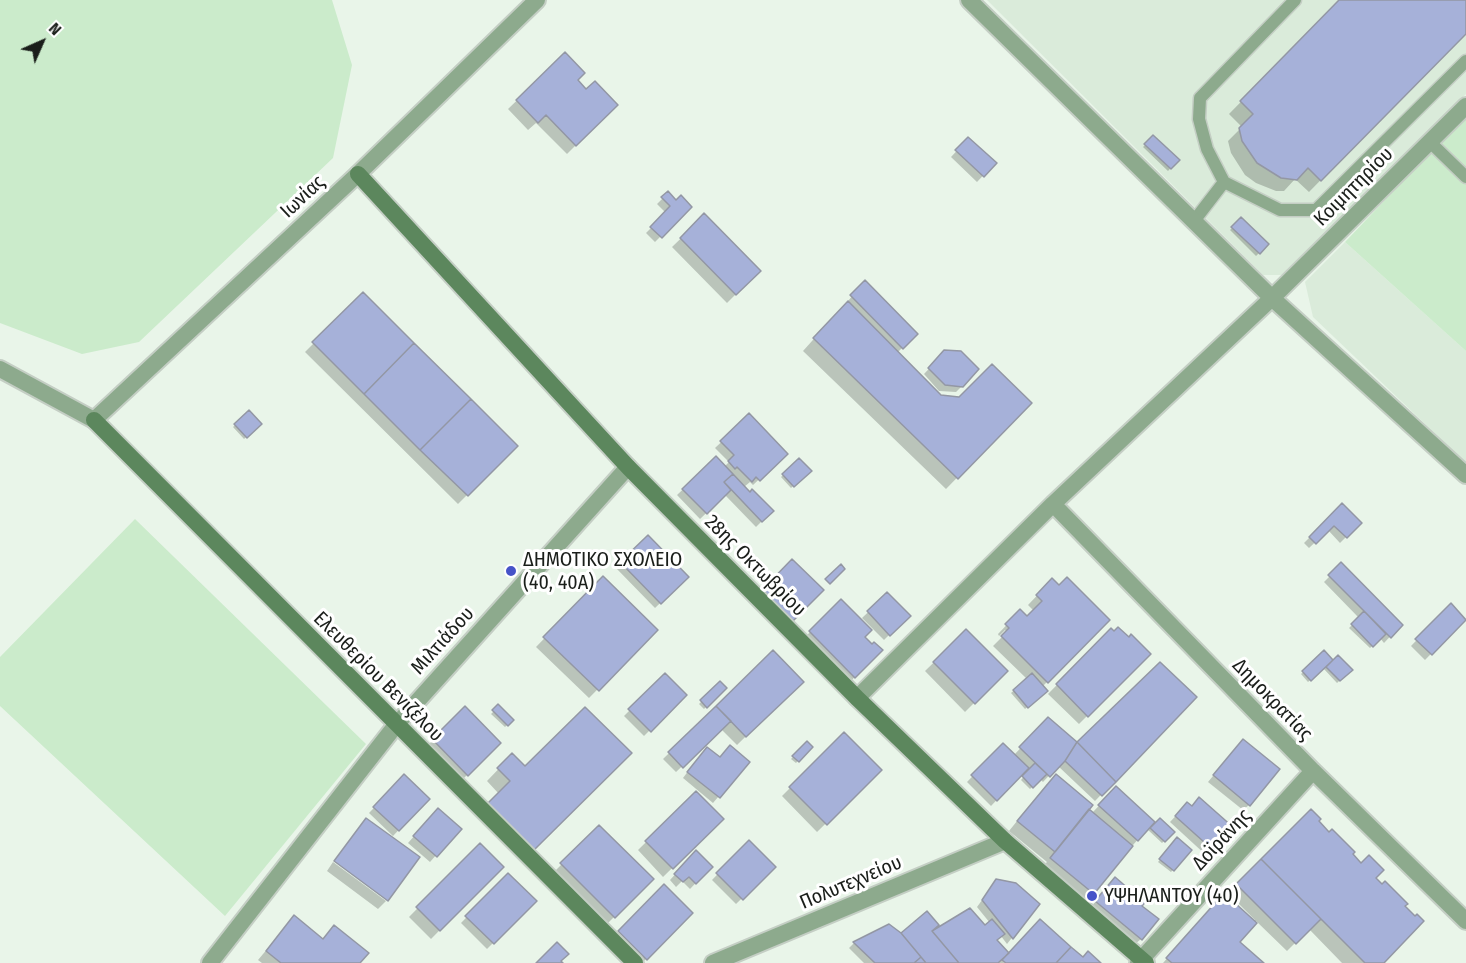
<!DOCTYPE html>
<meta charset="utf-8">
<style>
body{margin:0}
#map{position:relative;width:1466px;height:963px;overflow:hidden;background:#e9f5e9;font-family:"Fira Sans Condensed",sans-serif}
canvas{display:block}
.north{position:absolute;left:12px;top:12px;width:60px;height:60px;-webkit-text-stroke:4px #fff;paint-order:stroke;rotate:45deg;font-size:16px;font-weight:700;line-height:24px;text-align:center;color:#1a1e1a}
.north::after{content:'';display:block;margin:auto;width:21px;height:27px;background:#1a1e1a;clip-path:polygon(50% 0,100% 100%,50% 72%,0 100%)}
</style>
<div id="map">
<canvas width="1466" height="963"></canvas>
<div class="north">N</div>
</div>
<script>
const context = document.querySelector('canvas').getContext('2d');
context.lineJoin = 'round';
function fill(path, color) { context.fillStyle = color; context.fill(path, 'evenodd'); }
function strokePath(path, color, width, dash) { context.strokeStyle = color; context.lineWidth = width; context.lineCap = dash ? 'butt' : 'round'; context.setLineDash(dash || []); context.stroke(path); }
function label(font, color, halo, rows, align = 'center') {
  context.font = font + ' "Fira Sans Condensed",sans-serif'; context.lineWidth = 6; context.setLineDash([]); context.textBaseline = 'middle'; context.strokeStyle = halo; context.fillStyle = color; for (const [text, x, y, turn = 0] of rows) {
    context.save(); context.translate(x, y); context.rotate((+turn || 0) * Math.PI / 180); context.textAlign = isNaN(turn) ? turn : align; if (halo) context.strokeText(text, 0, 0); context.fillText(text, 0, 0); context.restore();
  }
}
const built = new Path2D(`
 M987 0H1466V94L1285 275H1263Z
 M1345 242 1466 351V463L1313 317 1305 282Z`);
const green = new Path2D(`
 M0 0H332L352 65 333 158 139 342 82 354 0 323Z
 M1466 115V351L1345 242Z
 M135 519 366 744 225 916 0 706V657Z`);
const shadow = new Path2D(`
 M1341 0H1466V32L1309 192 1295 179 1284 191H1276L1256 183 1245 175 1231 153 1228 141 1242 127 1229 114Z
 M565 54 576 80 586 91 616 105 567 154 536 123 528 130 508 109Z
 M1153 137 1178 160 1168 171 1143 147Z
 M968 139 995 163 977 182 951 157Z
 M668 193 676 202 690 207 655 242 646 233 666 213 657 204Z
 M704 216 759 271 727 303 672 247Z
 M1241 219 1267 245 1256 256 1230 230Z
 M865 282 916 334 897 353 940 396 1030 403 946 489 803 351Z
 M363 294 516 446 458 504 305 352Z
 M945 352 962 386 956 392 939 391 924 374Z
 M249 412 260 424 244 439 233 427Z
 M749 416 786 454 753 485 750 482 744 487 772 511 756 527 725 495 700 519 677 495 716 458 724 467 729 462 715 448Z
 M799 460 809 471 791 488 781 477Z
 M1342 505 1360 523 1340 543 1328 530 1309 548 1304 543Z
 M648 537 687 577 655 608 616 568Z
 M1341 565 1401 625 1384 643 1380 638 1370 648 1349 628 1359 618 1324 582Z
 M603 578 656 630 589 698 536 647Z
 M1052 580 1059 587 1108 620 1042 687 1046 691 1025 709 1011 693 1027 679 993 646 1007 632 1005 630 999 636 998 634 1020 611 1027 618 1034 611 1028 605Z
 M887 594 908 616 884 640 862 618Z
 M841 602 863 637 872 646 881 650 846 686 801 641Z
 M1451 605 1465 619 1425 660 1411 646Z
 M1111 630 1129 639 1149 654 1079 724 1048 694Z
 M966 631 1006 671 965 712 925 671Z
 M773 652 801 682 737 745 721 729 676 772 663 759Z
 M1324 653 1333 662 1351 670 1337 683 1323 668 1308 682 1301 674Z
 M665 675 685 695 644 736 624 716Z
 M720 683 725 688 704 709 699 704Z
 M1195 697 1095 801 1058 766 1043 782 1040 779 1030 789 1021 780 1030 769 1028 767 991 806 967 782 1003 745 1014 755 1048 719 1077 744Z
 M498 707 512 720 505 727 491 714Z
 M465 709 499 743 462 780 428 745Z
 M844 734 880 770 817 832 782 796Z
 M807 743 811 747 796 763 791 759Z
 M1237 747 1249 805 1243 810 1208 782Z
 M630 753 521 861 477 817 499 794 487 781 512 755 525 768Z
 M701 754 719 759 748 762 713 803 683 778Z
 M404 777 428 799 393 836 369 813Z
 M1047 784 1092 813 1116 788 1155 824 1173 832 1162 843 1147 829 1084 901 1042 867 1047 862 1009 831Z
 M696 793 722 819 663 877 638 850Z
 M1187 804 1213 850 1207 856 1170 822Z
 M1311 811 1317 821 1374 878 1382 963H1342L1309 929 1287 951 1256 921 1238 942 1261 963H1163L1215 904 1253 922 1255 920 1229 894Z
 M432 816 459 829 430 862 408 843Z
 M366 820 388 899 335 860Z
 M599 827 652 879 605 926 553 873Z
 M749 842 774 867 736 904 712 880Z
 M1175 842 1190 850 1171 872 1158 862Z
 M480 845 502 867 431 939 409 917Z
 M690 858 711 867 690 889 682 881 676 887 670 880Z
 M333 862 386 901 378 909 327 871Z
 M508 875 535 901 487 949 461 923Z
 M996 881 1038 905 1007 944 1001 936 996 941 1008 955 1083 959 1099 963H864L849 948 854 943 901 935 927 913 928 934 985 927 990 923 977 907Z
 M1109 885 1140 906 1141 939 1135 944 1091 907Z
 M664 886 691 913 642 963 613 938Z
 M294 917 322 940 334 927 358 963H262L258 960Z`);
const building = new Path2D(`
 M1339 0H1466V34L1321 181 1308 168 1297 180 1281 178 1257 163 1242 141 1239 128 1253 114 1240 101Z
 M565 52 585 73 578 80 586 89 595 81 618 105 576 146 546 115 538 123 516 100Z
 M1153 135 1180 160 1171 169 1144 144Z
 M968 137 997 163 984 177 955 150Z
 M668 191 676 200 681 195 692 207 662 238 650 227 670 206 661 197Z
 M704 213 761 271 736 295 680 238Z
 M1241 217 1269 244 1260 254 1231 227Z
 M865 280 918 334 903 349 850 295Z
 M363 292 414 343 364 394 312 342Z
 M848 301 941 395 959 397 992 364 1032 403 958 479 813 338Z
 M414 343 471 399 420 450 364 394Z
 M944 350 961 351 979 369 963 387 945 385 928 368Z
 M471 399 518 446 468 496 420 450Z
 M249 410 262 424 247 438 234 424Z
 M749 413 788 454 760 481 756 477 752 482 737 467 735 469 728 461 734 455 720 441Z
 M716 456 733 474 724 482 731 490 707 514 682 489Z
 M799 458 812 471 794 487 782 474Z
 M733 474 750 492 752 489 774 511 762 522 724 482Z
 M1342 503 1362 523 1347 538 1334 526 1316 544 1309 537Z
 M648 535 689 577 661 604 620 562Z
 M792 559 824 590 792 622 761 591Z
 M1341 562 1403 625 1391 638 1328 575Z
 M841 564 845 569 830 584 825 579Z
 M603 576 658 630 599 691 543 637Z
 M1067 577 1110 620 1048 683 1001 636 1009 628 1005 624 1020 609 1027 616 1042 601 1036 595 1052 578 1059 585Z
 M887 592 911 616 890 636 867 611Z
 M841 599 872 630 865 637 872 644 874 642 883 650 855 678 809 631Z
 M1451 603 1466 620 1432 655 1415 639Z
 M1364 611 1386 634 1373 647 1351 624Z
 M1118 627 1129 637 1131 634 1151 654 1088 717 1056 684 1111 628 1114 631Z
 M966 629 1008 671 975 704 933 662Z
 M773 650 804 682 746 737 716 706Z
 M1324 650 1333 660 1311 681 1302 671Z
 M1338 655 1353 670 1340 681 1326 667Z
 M1160 662 1197 697 1116 782 1077 742Z
 M665 673 687 695 651 732 628 709Z
 M1032 673 1048 691 1028 708 1013 690Z
 M720 681 727 688 707 708 700 700Z
 M498 704 514 720 508 726 492 710Z
 M465 706 501 743 468 776 432 739Z
 M716 706 731 721 683 768 668 752Z
 M585 707 632 753 533 851 487 804 510 781 497 768 512 753 525 766Z
 M1048 717 1077 742 1065 761 1050 777 1019 747Z
 M844 732 882 770 827 825 789 787Z
 M1243 739 1280 769 1250 806 1213 775Z
 M807 741 813 747 799 762 792 756Z
 M1077 742 1116 782 1102 796 1065 761Z
 M1003 743 1029 768 997 801 971 775Z
 M730 745 750 762 720 798 687 772 707 747 720 757Z
 M1035 763 1047 774 1033 788 1022 776Z
 M404 774 430 799 399 831 373 807Z
 M1056 774 1093 805 1055 852 1017 821Z
 M1116 786 1155 822 1138 841 1098 805Z
 M696 791 724 819 673 869 645 841Z
 M1199 797 1234 828 1214 851 1175 816 1187 802 1192 806Z
 M438 808 462 829 437 857 413 836Z
 M1089 809 1133 846 1094 894 1050 858Z
 M1311 809 1321 819 1319 821 1329 832 1332 829 1355 852 1353 854 1361 863 1369 855 1384 870 1376 878 1382 884 1385 881 1408 904 1405 906 1415 916 1417 914 1424 921 1384 963H1365L1261 859Z
 M366 818 420 857 388 901 334 861Z
 M1160 818 1175 832 1165 842 1150 828Z
 M599 825 654 879 615 918 560 863Z
 M1177 837 1192 850 1174 871 1159 859Z
 M749 840 776 867 743 900 716 873Z
 M480 843 504 867 440 931 416 907Z
 M696 850 713 867 696 884 689 877 683 882 674 874Z
 M1261 859 1321 919 1296 944 1236 884Z
 M508 873 537 901 494 944 465 916Z
 M1115 877 1130 890 1134 886 1149 898 1142 906 1159 919 1142 940 1095 901Z
 M996 879 1016 883 1040 904 1013 939 982 900Z
 M664 884 693 913 647 960 618 931Z
 M1224 893 1257 923 1240 942 1264 963H1172L1166 958Z
 M970 908 985 925 992 919 1005 934 997 940 1009 953 998 963H959L932 931Z
 M927 911 939 925 932 931 959 963H926L901 933Z
 M294 915 323 939 334 925 369 953 360 963H281L266 951Z
 M1040 919 1071 947 1056 963H1006L1002 960Z
 M889 924 901 933 921 957 914 963H875L853 942Z
 M557 942 569 954 561 961 563 963H536Z
 M1071 947 1083 957 1088 951 1101 963H1056Z
 M921 957 926 963H914Z`);
const service = new Path2D(`
 M1295 0 1200 98 1199 119 1207 149 1224 182 1280 210H1316L1466 61
 M1430 142 1466 177
 M1194 221 1224 182`);
const minor = new Path2D(`
 M969 0 1272 298 1466 475
 M0 369 94 420
 M1053 504 1313 771 1466 921
 M857 698 1053 504 1272 298 1466 106
 M210 963 396 725 628 467
 M713 963 1005 841
 M1138 963 1313 771`);
const tertiary = new Path2D(`
 M94 420 358 174 537 0`);
const secondary = new Path2D(`
 M358 174 628 467 857 698 1005 841 1146 963
 M94 420 635 963`);
const markers = [
 [511,571,6,"#4653c8"],
 [1092,896,6,"#4653c8"]
];
const streetNames = [
 ["Κοιμητηρίου",1354,187,-45],
 ["Ιωνίας",303,197,-43],
 ["28ης Οκτωβρίου",755,566,45],
 ["Μιλτιάδου",443,641,-48],
 ["Ελευθερίου Βενιζέλου",378,677,45],
 ["Δημοκρατίας",1272,700,46],
 ["Δοϊράνης",1222,840,-47],
 ["Πολυτεχνείου",851,883,-23]
];
const poiNames = [
 ["ΔΗΜΟΤΙΚΟ ΣΧΟΛΕΙΟ",523,560],
 ["(40, 40Α)",523,583],
 ["ΥΨΗΛΑΝΤΟΥ (40)",1104,896]
];
fill(built, '#daebda');
fill(green, '#cbebcb');
fill(shadow, '#0003');
fill(building, '#a6b1d9');
strokePath(building, '#9397a4', 1.5);
strokePath(service, '#c4cec4', 15);
strokePath(minor, '#c4cec4', 20);
strokePath(tertiary, '#c4cec4', 20);
strokePath(secondary, '#c4cec4', 20);
strokePath(service, '#8daa8d', 12);
strokePath(minor, '#8daa8d', 16);
strokePath(tertiary, '#8daa8d', 16);
strokePath(secondary, '#5c875d', 16);
for (const [x, y, r, color] of markers) { const dot = new Path2D(); dot.arc(x, y, r, 0, 2 * Math.PI); context.fillStyle = color; context.fill(dot); strokePath(dot, '#fff', 2); }
label('20px', '#1a1e1a', '#fff', streetNames);
label('20px', '#1a1e1a', '#fff', poiNames, 'left');
</script>
